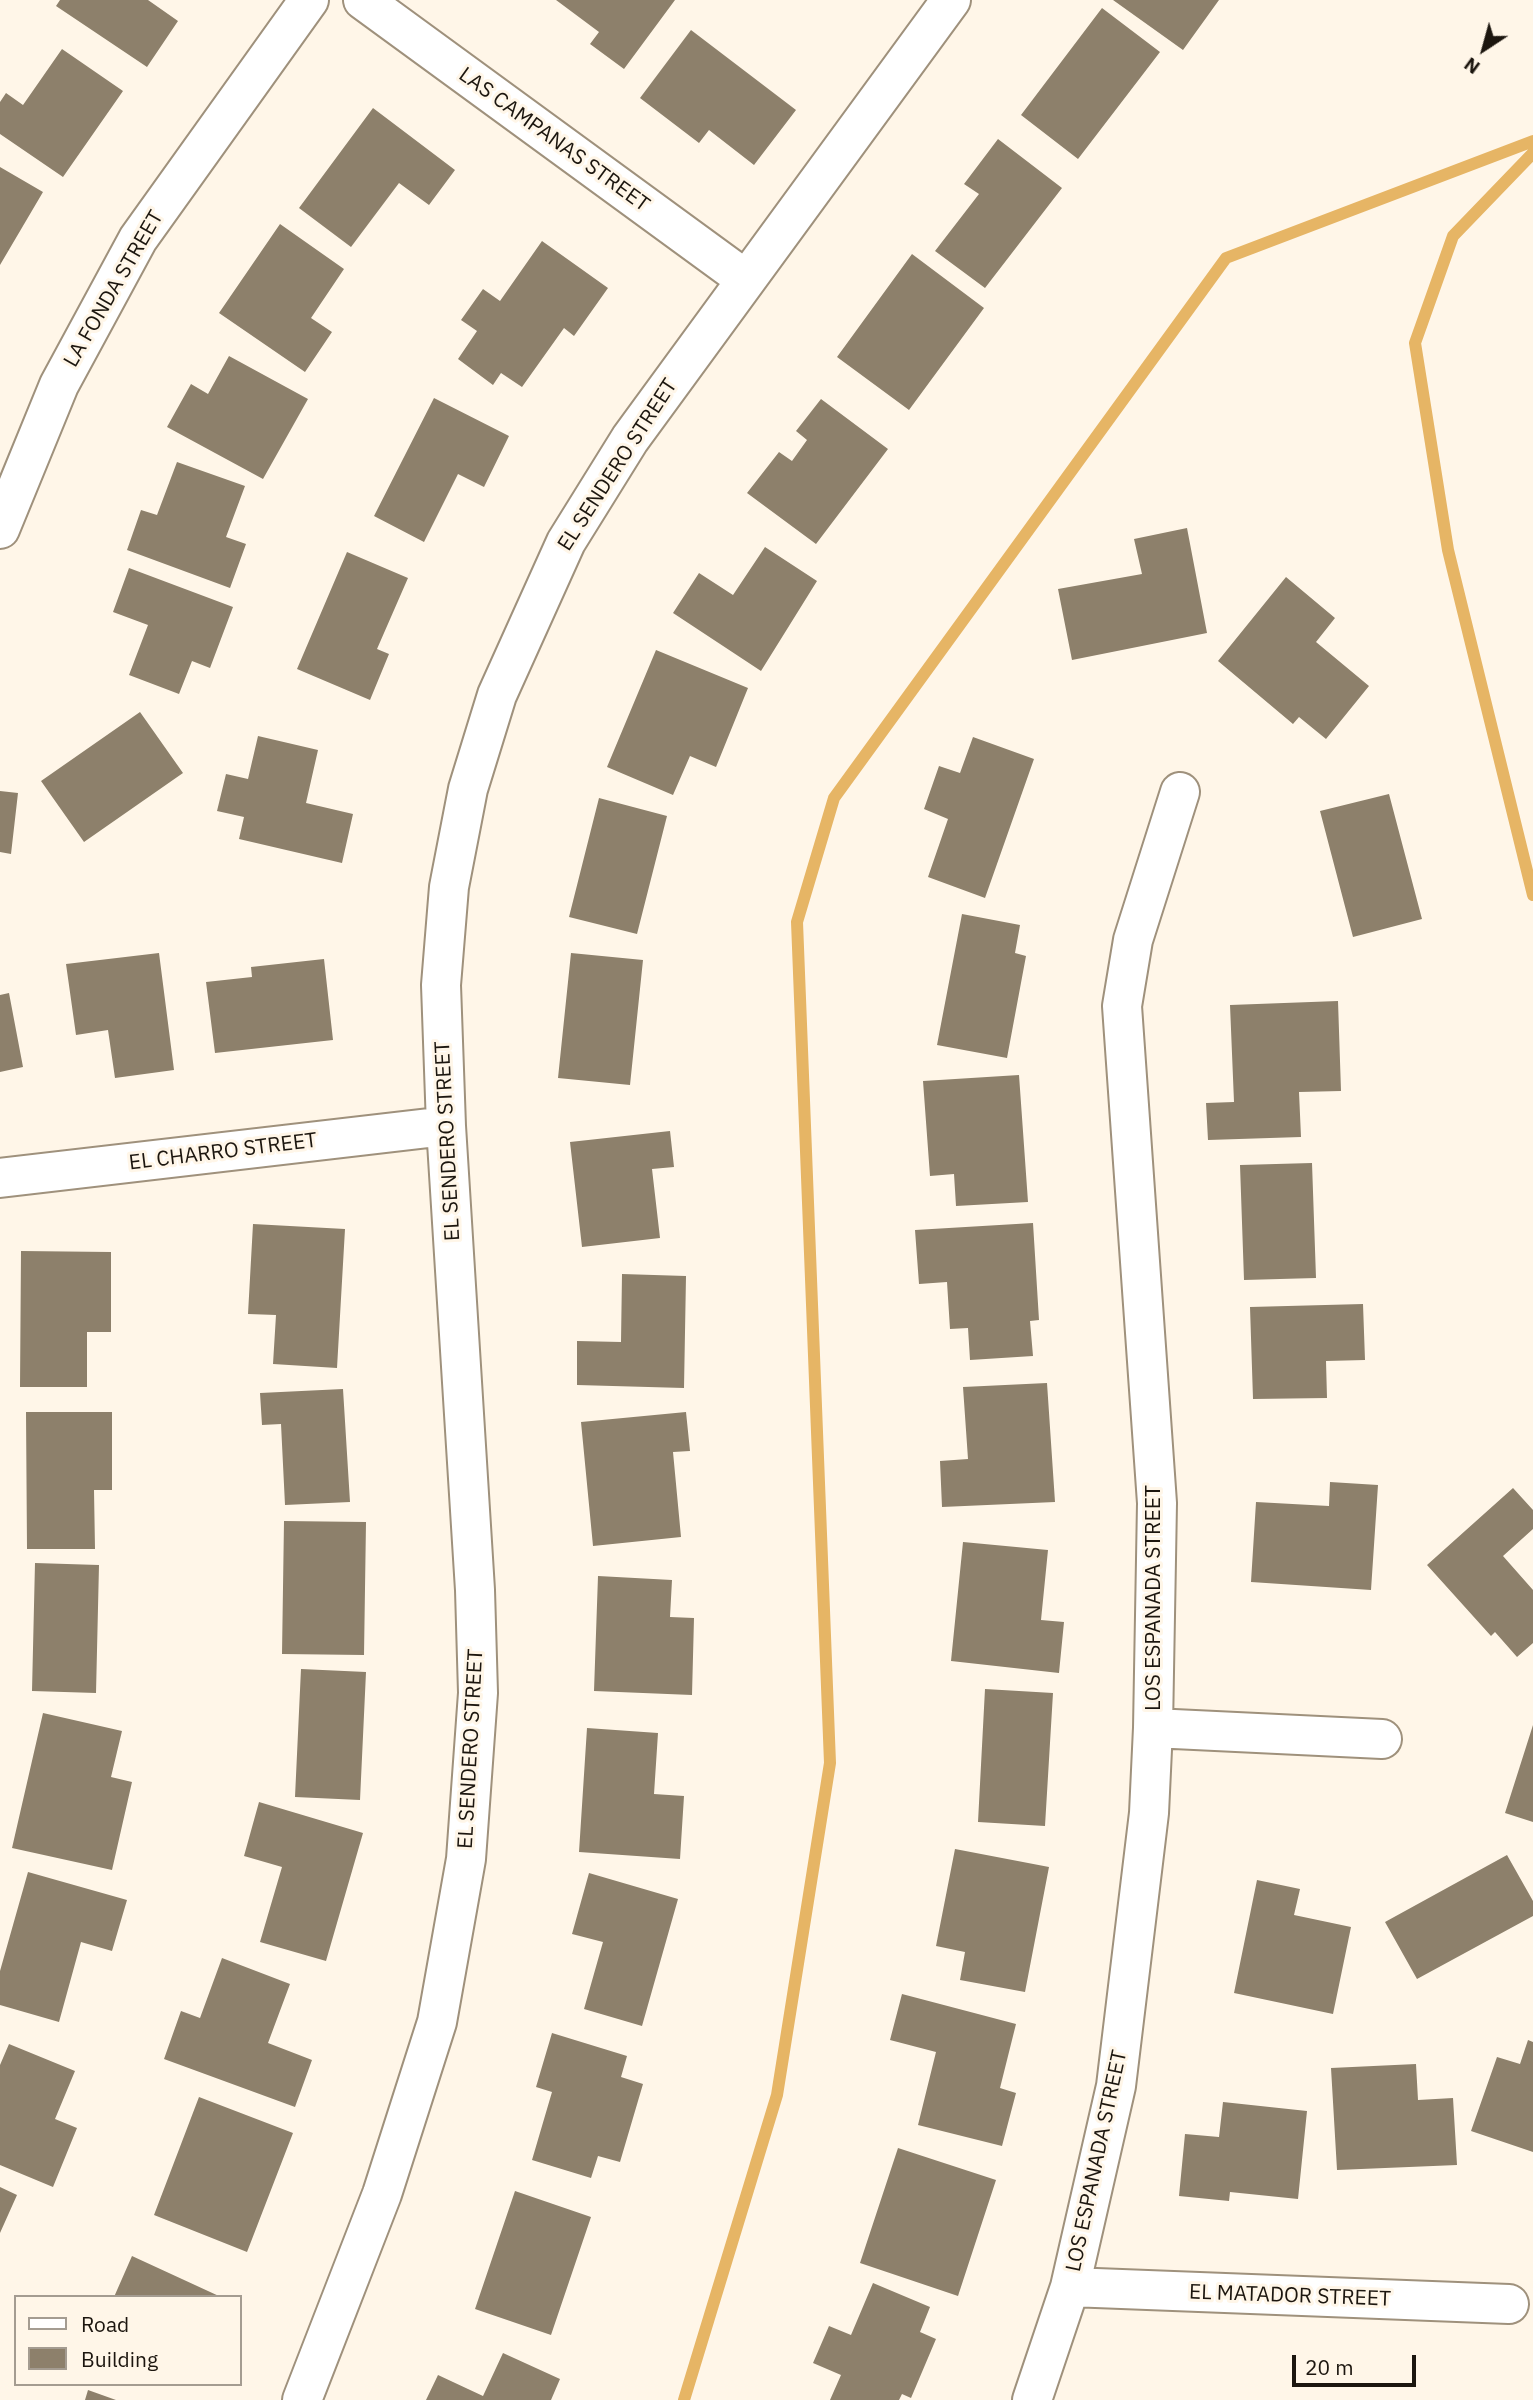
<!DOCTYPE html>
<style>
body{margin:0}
#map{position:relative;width:1533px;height:2400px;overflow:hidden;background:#fff6e8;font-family:"IBM Plex Sans",sans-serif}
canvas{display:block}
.legend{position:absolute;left:14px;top:2295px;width:228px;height:91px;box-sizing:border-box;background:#fff6e8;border:2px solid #a49c91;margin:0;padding:9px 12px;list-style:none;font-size:21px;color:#1c160f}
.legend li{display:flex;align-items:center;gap:14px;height:35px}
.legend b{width:35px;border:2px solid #a49c91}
.north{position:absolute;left:1449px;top:14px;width:70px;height:70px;-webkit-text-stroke:5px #fff6e8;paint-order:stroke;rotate:216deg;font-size:19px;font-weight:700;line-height:28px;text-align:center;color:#1c160f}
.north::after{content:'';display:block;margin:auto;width:24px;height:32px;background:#1c160f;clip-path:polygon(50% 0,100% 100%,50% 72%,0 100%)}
.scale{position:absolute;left:1292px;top:2355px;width:124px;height:32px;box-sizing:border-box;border:4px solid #1c160f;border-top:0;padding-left:9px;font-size:21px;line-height:24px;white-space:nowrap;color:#1c160f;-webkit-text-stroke:5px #fff6e8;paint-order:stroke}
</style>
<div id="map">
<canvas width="1533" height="2400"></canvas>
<ul class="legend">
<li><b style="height:9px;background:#fff"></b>Road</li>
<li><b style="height:19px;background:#8d806b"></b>Building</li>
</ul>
<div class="north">N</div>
<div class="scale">20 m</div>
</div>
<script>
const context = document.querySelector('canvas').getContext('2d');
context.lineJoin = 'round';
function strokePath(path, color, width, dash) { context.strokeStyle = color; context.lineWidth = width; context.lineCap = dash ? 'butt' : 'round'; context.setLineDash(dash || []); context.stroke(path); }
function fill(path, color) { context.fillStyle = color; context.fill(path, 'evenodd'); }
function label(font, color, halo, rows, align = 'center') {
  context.font = font + ' "IBM Plex Sans",sans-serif'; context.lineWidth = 6; context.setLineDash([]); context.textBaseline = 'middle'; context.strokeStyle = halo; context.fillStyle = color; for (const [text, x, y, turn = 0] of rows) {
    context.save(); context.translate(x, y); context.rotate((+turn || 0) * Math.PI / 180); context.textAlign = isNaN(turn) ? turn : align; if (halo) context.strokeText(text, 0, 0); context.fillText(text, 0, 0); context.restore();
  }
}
const stream = new Path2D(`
 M1533 153 1453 236 1415 343 1448 550 1533 895
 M684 2400 777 2095 830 1763 797 922 834 798 1226 258 1533 141`);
const building = new Path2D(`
 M60 0H148L178 21 147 67 56 6Z
 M556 0H675L624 69 590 44 599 32Z
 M1113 0H1219L1183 50Z
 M1102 8 1160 52 1078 159 1021 115Z
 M691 30 796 110 754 165 709 130 699 143 640 98Z
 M62 49 123 91 63 177 0 134V102L6 93 23 105Z
 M373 108 455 170 429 205 399 183 351 247 299 208Z
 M998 139 1062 188 985 288 935 251 979 194 964 184Z
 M0 167 43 192 0 265Z
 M280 224 344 269 311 318 332 332 305 372 219 313Z
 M542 241 608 288 574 336 564 328 522 387 501 373 493 385 458 359 477 331 461 320 483 289 500 301Z
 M912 254 984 308 909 410 837 357Z
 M229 356 308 399 263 479 167 427 191 384 208 394Z
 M434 398 509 436 484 487 458 474 424 542 374 516Z
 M821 399 888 449 816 544 747 493 779 452 792 461 807 440 796 431Z
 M177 462 245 486 226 537 246 544 230 588 127 550 141 510 157 515Z
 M1187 528 1207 633 1072 660 1058 589 1142 574 1134 539Z
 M765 547 817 581 761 671 673 613 699 573 733 595Z
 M347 552 408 578 377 649 389 654 370 700 297 669Z
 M129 568 233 607 210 668 192 661 179 694 129 675 148 625 113 612Z
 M1286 577 1335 618 1316 642 1369 686 1326 739 1299 717 1293 724 1218 661Z
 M656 650 748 688 716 767 690 756 673 795 607 767Z
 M140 712 183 773 84 842 41 781Z
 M258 736 318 750 306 803 353 814 342 863 239 839 244 817 217 811 226 774 248 779Z
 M973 737 1034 759 985 898 928 877 948 819 924 809 939 766 960 773Z
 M0 791 18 793 11 854 0 852Z
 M1389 794 1422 919 1353 937 1320 811Z
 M599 798 667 816 637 934 569 917Z
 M962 914 1020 925 1015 953 1026 956 1007 1058 937 1045Z
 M159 953 174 1070 115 1078 108 1030 76 1035 66 964Z
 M571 953 643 960 630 1085 558 1078Z
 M324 959 333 1040 215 1053 206 982 252 977 251 967Z
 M9 993 23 1067 0 1072V995Z
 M1338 1001 1341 1091 1299 1092 1301 1137 1208 1140 1206 1103 1234 1102 1230 1005Z
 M1019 1075 1028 1202 956 1206 954 1174 930 1176 923 1081Z
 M670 1131 674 1167 652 1169 660 1238 582 1247 570 1142Z
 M1312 1163 1316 1278 1244 1280 1240 1165Z
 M1033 1223 1039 1320 1030 1321 1033 1356 970 1360 968 1328 950 1329 947 1282 919 1284 915 1230Z
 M253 1224 345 1229 337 1368 273 1364 276 1315 248 1314Z
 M21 1251 111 1252V1332H87V1387H20Z
 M622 1274 686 1276 684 1388 577 1385V1341L621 1342Z
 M1363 1304 1365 1360 1326 1361 1327 1398 1253 1399 1250 1307Z
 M1047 1383 1055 1502 942 1507 940 1461 968 1459 963 1387Z
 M343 1389 350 1502 285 1505 281 1424 262 1425 260 1393Z
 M26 1412H112V1490H94L95 1549H27Z
 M686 1412 690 1451 673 1452 681 1537 593 1546 581 1422Z
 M1330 1482 1378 1485 1371 1590 1251 1582 1256 1502 1329 1506Z
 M1513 1488 1533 1510V1529L1503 1556 1533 1590V1643L1517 1657 1495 1632 1491 1636 1427 1565Z
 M284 1521 366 1522 364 1655 282 1654Z
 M963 1542 1048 1550 1041 1620 1064 1622 1059 1673 951 1661Z
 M35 1563 99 1565 96 1693 32 1691Z
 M598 1576 672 1580 670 1617 694 1618 692 1695 594 1691Z
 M301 1669 366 1672 360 1800 295 1797Z
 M985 1689 1053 1693 1045 1826 978 1822Z
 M43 1713 122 1731 111 1777 132 1782 112 1870 12 1848Z
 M1533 1725V1822L1505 1813Z
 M587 1728 658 1733 654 1794 684 1796 680 1859 579 1852Z
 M259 1802 363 1833 326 1961 260 1942 282 1867 244 1856Z
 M955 1849 1049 1867 1025 1992 960 1980 965 1952 936 1946Z
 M1507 1855 1533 1901V1916L1417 1979 1385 1922Z
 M28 1872 127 1900 112 1951 81 1942 59 2022 0 2005V1971Z
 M589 1873 678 1899 642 2026 584 2009 603 1942 572 1934Z
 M1257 1880 1300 1889 1294 1915 1351 1927 1333 2014 1234 1993Z
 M222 1958 290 1984 268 2043 312 2060 295 2107 164 2059 181 2011 200 2018Z
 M902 1994 1016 2024 1000 2088 1016 2093 1002 2146 918 2125 936 2052 890 2040Z
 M552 2033 627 2056 621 2077 643 2084 620 2162 598 2156 591 2178 532 2160 552 2092 536 2087Z
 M1528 2040 1533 2042V2152L1471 2131 1497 2057 1520 2064Z
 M9 2044 75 2071 55 2119 77 2128 53 2187 0 2165V2065Z
 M1416 2064 1418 2100 1453 2098 1457 2165 1337 2170 1331 2068Z
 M199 2097 293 2133 247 2252 154 2215Z
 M1223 2102 1307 2111 1298 2199 1230 2192 1229 2201 1179 2196 1185 2134 1219 2137Z
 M898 2148 996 2180 958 2296 860 2263Z
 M0 2187 17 2195 0 2233Z
 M515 2191 591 2217 551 2335 475 2309Z
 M132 2256 221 2297H114Z
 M873 2283 930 2307 920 2332 936 2339 911 2398 902 2394 899 2400H830L841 2375 813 2363 829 2326 851 2335Z
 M503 2353 560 2379 551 2400H426L438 2375 483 2396Z
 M88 2390 116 2400H85Z`);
const minor = new Path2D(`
 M363 0 745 279
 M0 529 59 385 138 239 309 0
 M0 1178 446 1126
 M1153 1728 1382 1739
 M1070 2287 1509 2304
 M302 2400 382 2194 437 2022 466 1859 478 1693 475 1590 446 1126 441 985 449 887 468 789 497 695 566 542 630 439 951 0
 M1032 2400 1070 2287 1116 2086 1149 1813 1153 1728 1157 1503 1122 1006 1133 940 1180 792`);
const streetNames = [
 ["LAS CAMPANAS STREET",554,140,36],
 ["LA FONDA STREET",114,289,-60],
 ["EL SENDERO STREET",618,465,-57],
 ["EL SENDERO STREET",448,1141,-93],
 ["EL CHARRO STREET",223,1152,-7],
 ["LOS ESPANADA STREET",1154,1598,-90],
 ["EL SENDERO STREET",471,1749,-87],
 ["LOS ESPANADA STREET",1097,2161,-78],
 ["EL MATADOR STREET",1290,2296,2]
];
strokePath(stream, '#e6b565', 12);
fill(building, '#8d806b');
strokePath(minor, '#9f917c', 42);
strokePath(minor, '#fff', 38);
label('21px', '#1c160f', '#fff6e8', streetNames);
</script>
